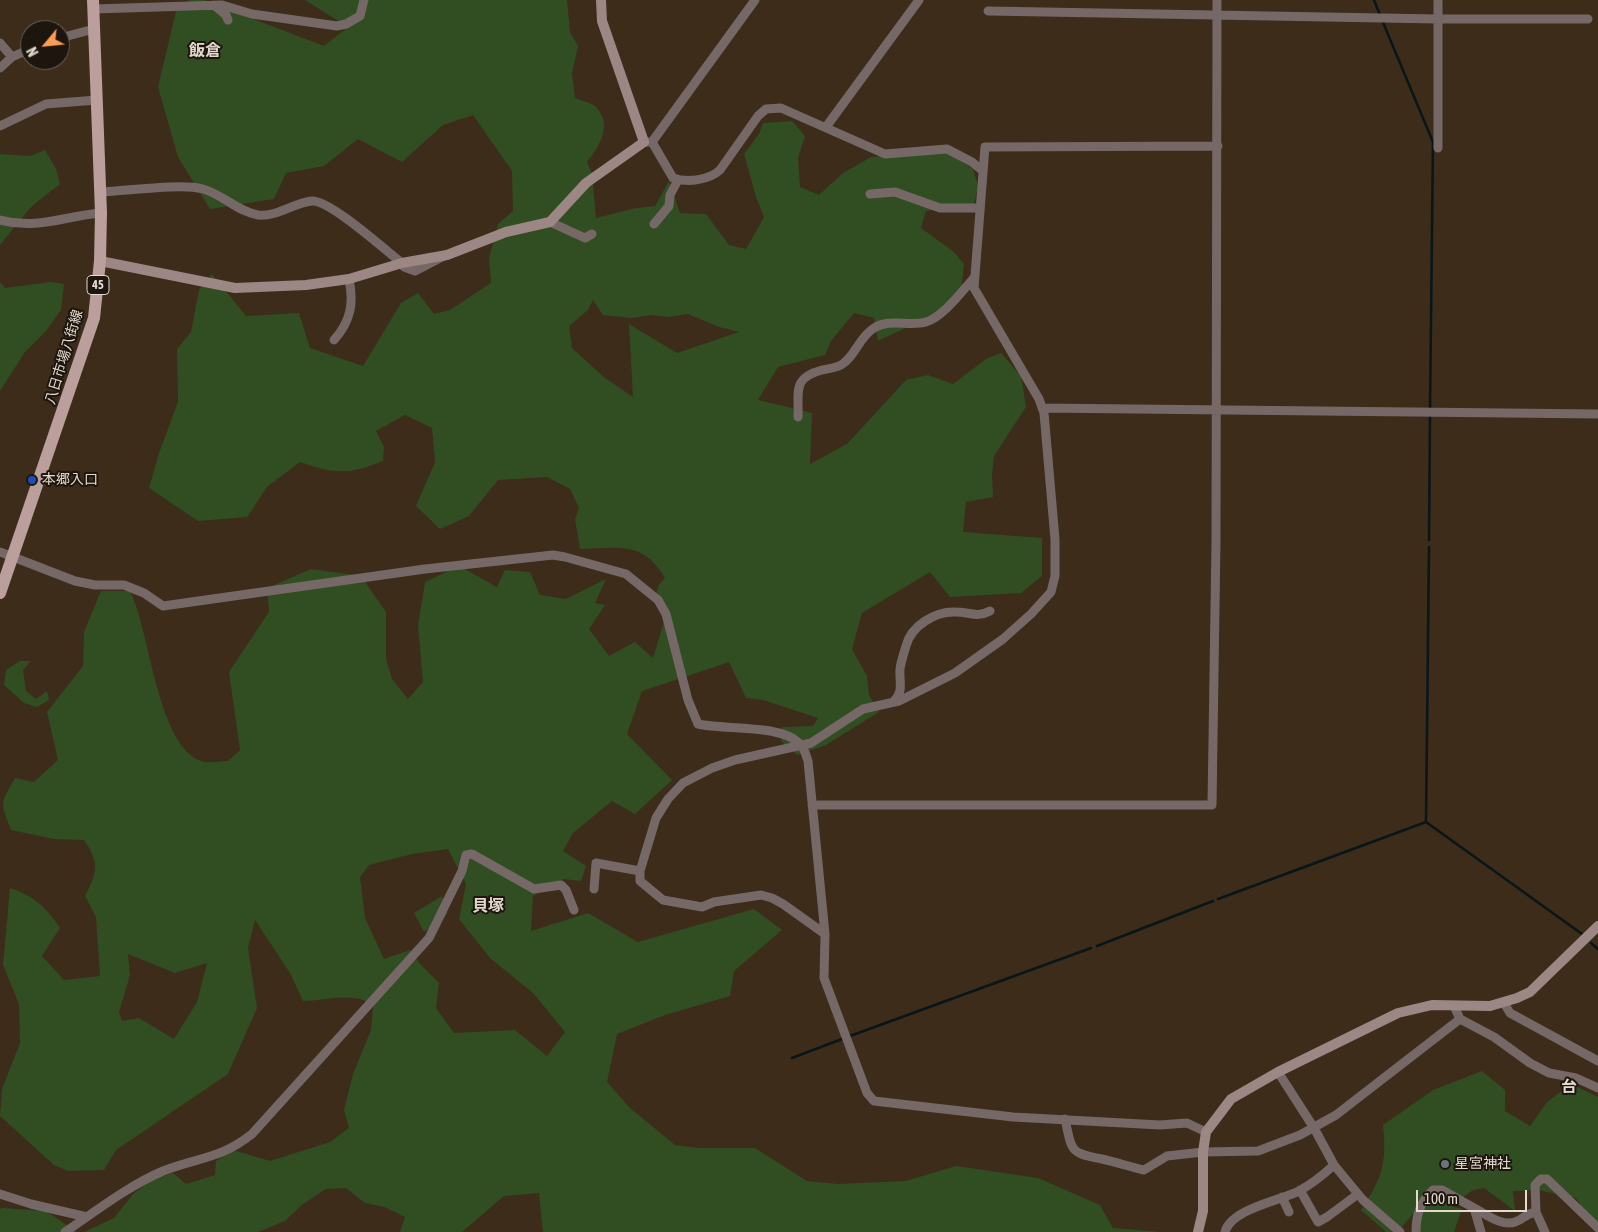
<!DOCTYPE html>
<meta charset="utf-8">
<style>
body{margin:0}
#map{position:relative;width:1598px;height:1232px;overflow:hidden;background:#3c2c19;font-family:"Asap Condensed",sans-serif}
canvas{display:block}
.north{position:absolute;left:20px;top:20px;width:50px;height:50px;box-sizing:border-box;background:#1d160e;border:1px solid #6d645b;border-radius:50%;rotate:242deg;font-size:14px;font-weight:700;line-height:20px;text-align:center;color:#e4d9ce}
.north::after{content:'';display:block;margin:auto;width:18px;height:22px;background:#fc9d52;clip-path:polygon(50% 0,100% 100%,50% 72%,0 100%)}
.scale{position:absolute;left:1416px;top:1190px;width:111px;height:22px;box-sizing:border-box;border:2px solid #e4d9ce;border-top:0;padding-left:6px;font-size:15px;line-height:18px;white-space:nowrap;color:#e4d9ce;-webkit-text-stroke:4px #1d160e;paint-order:stroke}
</style>
<div id="map">
<canvas width="1598" height="1232"></canvas>
<div class="north">N</div>
<div class="scale">100 m</div>
</div>
<script>
const context = document.querySelector('canvas').getContext('2d');
context.lineJoin = 'round';
function fill(path, color) { context.fillStyle = color; context.fill(path, 'evenodd'); }
function strokePath(path, color, width, dash) { context.strokeStyle = color; context.lineWidth = width; context.lineCap = dash ? 'butt' : 'round'; context.setLineDash(dash || []); context.stroke(path); }
function label(font, color, halo, rows, align = 'center') {
  context.font = font + ' "Asap Condensed","Noto Sans JP",sans-serif'; context.lineWidth = 4; context.setLineDash([]); context.textBaseline = 'middle'; context.strokeStyle = halo; context.fillStyle = color; for (const [text, x, y, turn = 0] of rows) {
    context.save(); context.translate(x, y); context.rotate((+turn || 0) * Math.PI / 180); context.textAlign = isNaN(turn) ? turn : align; if (halo) context.strokeText(text, 0, 0); context.fillText(text, 0, 0); context.restore();
  }
}
const green = new Path2D(`
 M190 0H204L324 46 348 27 305 0H567L570 32 578 46 572 73 575 98C582 101 593 103 597 108 613 126 598 148 587 162L592 173 596 218 636 208 655 206 669 181 680 213 706 214 729 245 746 249 764 217 756 197 744 154 759 134 763 123 792 121 805 136 798 158 800 187 819 195 843 173 871 157 948 153 973 169 978 186 974 205 926 211 921 228 954 252 964 264 960 302 878 341 874 318 854 313 831 341 825 355 778 367 758 400 812 413 810 464 847 444 906 380 928 375 953 384 986 359 1001 353 1021 376 1026 407 994 456 992 475 993 497 966 502 963 532 1042 538V576L1021 593 950 597 930 572 862 613 852 649 867 676 869 695 879 712 826 745 797 755 781 741 782 727 813 726 818 718 763 700 746 698 729 662 642 691 627 734 672 780 635 814 612 801 573 833 563 851 586 866 581 881 563 879 533 896 531 931 588 913 638 942 754 909 782 930 734 971 730 996 665 1015 617 1034 607 1082 630 1108 675 1145 699 1148H755L807 1181 838 1184 906 1181 956 1166 1038 1178 1100 1205 1113 1228 1161 1232H543L539 1193 504 1196 462 1232H400L405 1217 385 1207 365 1203 346 1188 326 1189 303 1204 285 1221 258 1232H84L114 1218 133 1194 152 1180 173 1173 186 1184 215 1175 216 1161 233 1150 270 1161 330 1142 349 1128 344 1110 353 1074 371 1030 373 1007C359 990 324 1001 303 1001L290 973 255 920 248 948 257 1008 228 1074 116 1150 104 1170 68 1171 54 1165 0 1116 2 1089 20 1043 19 1004 3 965 10 888C34 896 46 907 60 928L42 956 64 980 100 976 96 917 85 896C97 873 100 863 84 840L54 839 11 830C0 801 0 804 15 778L34 782 58 760 47 712 83 666 84 632 101 591H130C150 630 157 745 201 761 208 764 220 761 228 761L240 750 229 672 269 612 267 588 311 569 361 576 386 612V659L392 679 408 699 423 682 418 626 425 582 459 566 497 587 505 570 530 572 540 595 566 599 606 579 595 603 605 605 589 629 609 656 635 642 653 658 665 618 655 603 658 586 665 578C643 540 618 548 580 549L575 519 579 508 570 489 547 477 498 480 469 516 440 529 416 506 435 462 432 428 405 415 376 431 384 447 383 461C349 475 334 474 300 462L267 487 247 517 198 521 149 488 159 453 178 402 177 349 191 332 199 290 212 274 246 316 299 313 310 348 363 366 401 303 418 293 434 314 450 310 491 283 489 258 498 224 513 211 512 171 473 115 443 125 402 162 358 139 324 166 286 173 274 199 210 209 178 157 158 87 177 7ZM593 300 603 315 632 318 652 315 668 317 688 314 719 327 739 332 677 353 629 324 633 397 605 378 572 348 569 326 588 310ZM448 849 466 884 459 919 490 958 533 993 565 1032 547 1056 515 1030 454 1033 436 1008 439 983 420 964 410 950 384 959 365 918 360 877 369 865 412 854ZM128 954 175 973 207 963 197 1002 174 1039 139 1018 122 1021 119 1012 130 975Z
 M45 150 56 169 60 184 31 207 0 245V154L30 156Z
 M0 282 5 288 50 282 64 284 61 310 46 331 25 352 0 391Z
 M20 661H31L23 670 26 691 36 699 47 691 49 700 37 707 24 703 4 685 6 670Z
 M442 896 447 914 441 921 424 932 414 913Z
 M1482 1071 1505 1090V1111L1530 1126 1547 1102 1571 1084 1598 1097V1232L1576 1198 1538 1190 1513 1191 1515 1211 1484 1188 1473 1190 1451 1206 1462 1209 1454 1232H1415L1420 1205 1398 1232H1386L1361 1210C1382 1178 1387 1164 1383 1125L1433 1090Z
 M3 1208 46 1211 77 1232H0V1209Z`);
const stream = new Path2D(`
 M1374 0 1380 15
 M1382 20 1433 142 1430 409
 M1429 540 1430 415
 M1426 822 1429 547
 M1426 822 1582 934
 M1218 899 1426 822
 M1591 943 1598 949
 M1097 946 1213 901
 M850 1036 1091 948
 M792 1058 842 1039`);
const street = new Path2D(`
 M1438 0V148
 M214 5 226 15 228 20
 M94 9 222 5 252 14 337 26 346 24 360 16 364 0
 M988 11 1438 19H1588
 M60 38 94 29
 M0 43 12 57
 M0 68 12 57 30 49
 M0 126 46 104 97 100
 M826 127 919 0
 M644 142H652L673 178C688 183 709 180 720 170L758 116 766 109 781 108 885 154 947 149 972 162 983 171
 M652 142 755 0
 M101 192C128 191 180 183 203 189 222 194 238 212 258 215 277 217 293 203 312 201 330 200 385 250 402 263L404 267 415 271 444 256
 M870 194 895 192 940 208H979
 M0 220C39 230 63 216 101 213
 M550 222 585 238 592 234
 M654 224 669 206 670 195 678 180
 M334 340C351 321 354 303 349 279
 M1042 408 1598 414
 M798 417C799 391 792 378 822 370 828 369 836 368 841 365 855 357 859 337 874 328 890 318 909 327 926 322 943 317 962 291 974 278
 M0 552 75 581 95 585H124L144 593 163 606 425 569 553 555 565 557 626 574 658 600 666 614 688 700 698 724C723 730 780 724 799 743 804 747 806 755 808 761L825 934 824 978 867 1093 874 1101 1013 1117 1160 1125 1187 1123 1206 1132
 M894 701C904 692 899 681 900 669 901 661 904 653 906 646 911 626 935 611 956 612 969 612 977 618 990 611
 M812 805H1212L1216 542 1217 0
 M594 889 596 863 640 871
 M825 934 783 904 772 898 761 895 714 902 702 907 663 900 640 881V871L656 818 668 799 683 783 712 768 735 760 811 743 863 709 899 701 955 673 1003 639 1031 614 1051 592 1055 576V539L1044 413 1039 399 974 288 985 147 1218 146
 M1504 1003 1510 1013 1598 1061
 M1454 1006 1460 1019 1494 1037 1530 1063 1549 1073 1576 1078 1598 1088
 M1278 1072 1314 1128 1334 1165 1363 1200 1400 1232
 M1065 1119C1072 1152 1070 1153 1102 1159 1116 1162 1130 1167 1144 1170L1167 1156 1203 1152 1258 1151 1300 1135 1336 1115 1460 1019
 M1300 1190 1318 1222 1327 1217 1358 1194
 M0 1194 31 1204 87 1217
 M1282 1197 1289 1212
 M1474 1208C1486 1214 1502 1227 1515 1222 1524 1219 1524 1214 1536 1212
 M65 1232C96 1211 128 1186 163 1171 198 1157 219 1160 252 1134L429 938 462 871 466 855 472 854 534 889 561 885 566 890 574 910
 M1225 1232C1231 1209 1279 1201 1299 1191 1312 1184 1323 1175 1334 1165
 M1416 1232C1416 1215 1420 1202 1433 1190H1442L1474 1208 1481 1232
 M1545 1232 1536 1212 1535 1185 1541 1179H1547L1598 1228`);
const secondary = new Path2D(`
 M100 261 235 288 306 285 349 279 402 263 447 255 506 232 550 222 586 183 644 142 602 21 601 0
 M1198 1232 1203 1211V1152L1206 1132 1231 1099 1278 1072 1398 1013 1432 1005 1490 1006 1517 998 1530 992 1598 926`);
const primary = new Path2D(`
 M0 593 94 318 100 261 101 213 93 0`);
const markers = [
 [32,480,5,"#1a4fb4"],
 [1445,1164,5,"#6b7280"]
];
const shields = [
 [98,285,22]
];
const shieldNames = [
 ["45",98,285]
];
const streetNames = [
 ["八日市場八街線",64,357,-73]
];
const poiNames = [
 ["本郷入口",42,480],
 ["星宮神社",1455,1164]
];
const quarterNames = [
 ["飯倉",205,51],
 ["貝塚",488,906],
 ["台",1569,1087]
];
fill(green, '#304e22');
strokePath(stream, '#08161a', 2.5);
strokePath(street, '#756867', 9);
strokePath(secondary, '#9c8785', 10);
strokePath(primary, '#ba9f9d', 12);
for (const [x, y, r, color] of markers) { const dot = new Path2D(); dot.arc(x, y, r, 0, 2 * Math.PI); context.fillStyle = color; context.fill(dot); strokePath(dot, '#1d160e', 2); }
for (const [x, y, w] of shields) { const box = new Path2D(); box.roundRect(x - w / 2, y - 9.5, w, 19, 4); context.fillStyle = '#1d160e'; context.fill(box); strokePath(box, '#e4d9ce', 1); }
label('bold 12px', '#e4d9ce', null, shieldNames);
label('14px', '#e4d9ce', '#1d160e', streetNames);
label('14px', '#e4d9ce', '#1d160e', poiNames, 'left');
label('bold 16px', '#e4d9ce', '#1d160e', quarterNames);
</script>
